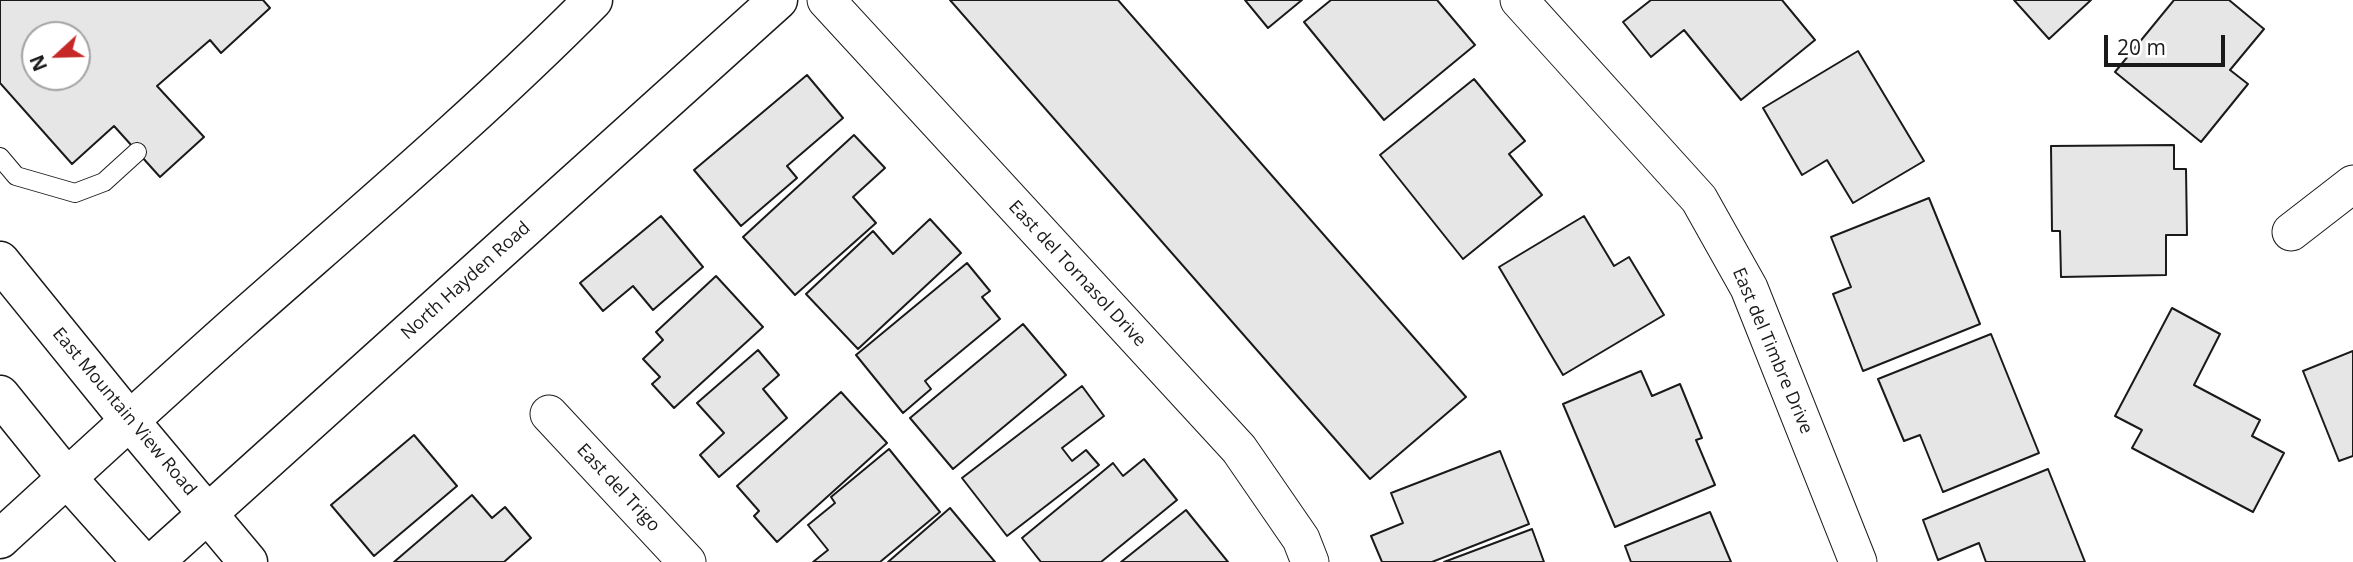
<!DOCTYPE html>
<style>
body{margin:0}
#map{position:relative;width:2353px;height:562px;overflow:hidden;background:#fff;font-family:"Open Sans",sans-serif}
canvas{display:block}
.north{position:absolute;left:21px;top:21px;width:70px;height:70px;box-sizing:border-box;background:#fff;border:2px solid #a3a3a3;border-radius:50%;rotate:248deg;font-size:19px;font-weight:700;line-height:28px;text-align:center;color:#1a1a1a}
.north::after{content:'';display:block;margin:auto;width:24px;height:32px;background:#c62828;clip-path:polygon(50% 0,100% 100%,50% 72%,0 100%)}
.scale{position:absolute;left:2104px;top:35px;width:121px;height:32px;box-sizing:border-box;border:4px solid #1a1a1a;border-top:0;padding-left:9px;font-size:21px;line-height:24px;white-space:nowrap;color:#1a1a1a;-webkit-text-stroke:5px #fff;paint-order:stroke}
</style>
<div id="map">
<canvas width="2353" height="562"></canvas>
<div class="north">N</div>
<div class="scale">20 m</div>
</div>
<script>
const context = document.querySelector('canvas').getContext('2d');
context.lineJoin = 'round';
function fill(path, color) { context.fillStyle = color; context.fill(path, 'evenodd'); }
function strokePath(path, color, width, dash) { context.strokeStyle = color; context.lineWidth = width; context.lineCap = dash ? 'butt' : 'round'; context.setLineDash(dash || []); context.stroke(path); }
function label(font, color, halo, rows, align = 'center') {
  context.font = font + ' "Open Sans",sans-serif'; context.lineWidth = 5; context.setLineDash([]); context.textBaseline = 'middle'; context.strokeStyle = halo; context.fillStyle = color; for (const [text, x, y, turn = 0] of rows) {
    context.save(); context.translate(x, y); context.rotate((+turn || 0) * Math.PI / 180); context.textAlign = isNaN(turn) ? turn : align; if (halo) context.strokeText(text, 0, 0); context.fillText(text, 0, 0); context.restore();
  }
}
const building = new Path2D(`
 M0 0H263L270 8 221 53 210 40 157 86 204 137 160 177 114 126 72 164 0 83ZM35 35H77V77H35Z
 M950 0H1118L1466 397 1370 479Z
 M1245 0H1302L1268 28Z
 M1331 0H1437L1475 45 1384 120 1304 22Z
 M1651 0H1782L1815 40 1741 100 1684 30 1651 57 1623 22Z
 M2014 0H2091L2049 39Z
 M2174 0H2229L2264 29 2230 70 2248 84 2201 142 2115 72Z
 M1858 51 1924 161 1853 203 1827 160 1802 175 1763 108Z
 M807 75 843 118 787 166 797 178 741 226 694 170Z
 M1474 79 1525 141 1509 154 1542 195 1463 259 1380 155Z
 M854 135 885 168 853 197 876 223 795 295 743 237Z
 M2174 145V169H2186L2187 235H2166V275L2061 277 2060 231H2052L2051 146Z
 M1929 198 1980 324 1863 371 1833 294 1851 287 1831 237Z
 M661 216 703 267 653 310 633 286 603 311 580 283Z
 M1584 216 1614 266 1629 257 1664 315 1563 375 1499 267Z
 M930 219 961 253 858 349 806 294 873 231 893 254Z
 M967 263 990 291 982 297 1000 319 925 381 931 389 903 413 856 355Z
 M716 276 763 327 674 408 652 384 660 377 643 359 663 340 656 332Z
 M2172 308 2220 334 2194 385 2260 420 2252 436 2284 453 2253 512 2132 448 2142 430 2115 416Z
 M1023 324 1066 375 953 469 910 418Z
 M1991 334 2039 453 1943 492 1920 435 1904 441 1878 379Z
 M758 350 779 375 763 389 787 418 719 477 700 455 724 433 697 403Z
 M2353 351V456L2339 461 2303 371Z
 M1641 371 1652 396 1680 384 1702 438 1696 440 1715 485 1615 527 1563 404Z
 M1082 386 1104 416 1062 448 1072 461 1086 450 1099 465 1007 536 962 478Z
 M841 392 887 443 777 542 754 516 759 511 737 486Z
 M414 435 457 486 374 556 331 505Z
 M889 449 940 512 880 562H813L828 550 808 525 835 503 831 497Z
 M1500 451 1529 524 1432 562H1382L1371 536 1403 523 1391 493Z
 M1144 459 1177 500 1101 562H1041L1022 538 1113 463 1123 476Z
 M2048 469 2085 562H1986L1979 543 1938 560 1923 520Z
 M472 495 492 518 505 507 531 538 504 562H394Z
 M950 508 995 562H888Z
 M1186 510 1228 562H1121Z
 M1710 512 1731 562H1631L1625 546Z
 M1532 529 1544 562H1444Z`);
const service = new Path2D(`
 M0 157 16 176 75 193 104 182 137 152`);
const minor = new Path2D(`
 M826 0 1239 449 1301 539 1310 562
 M1519 0 1699 199 1749 288 1858 562
 M2291 232 2353 184
 M549 414 687 562`);
const secondary = new Path2D(`
 M0 261 129 420 248 562
 M0 395 67 478 142 562
 M0 539C80 466 159 393 240 321 359 216 481 113 593 0
 M154 562 778 0`);
const streetNames = [
 ["East del Tornasol Drive",1077,274,47],
 ["North Hayden Road",466,281,-42],
 ["East del Timbre Drive",1772,351,67],
 ["East Mountain View Road",124,412,50],
 ["East del Trigo",618,488,47]
];
fill(building, '#e6e6e6');
strokePath(building, '#1a1a1a', 2);
strokePath(service, '#1a1a1a', 20);
strokePath(minor, '#1a1a1a', 39);
strokePath(secondary, '#1a1a1a', 41);
strokePath(service, '#fff', 18);
strokePath(minor, '#fff', 37);
strokePath(secondary, '#fff', 38);
label('18px', '#1a1a1a', '#fff', streetNames);
</script>
